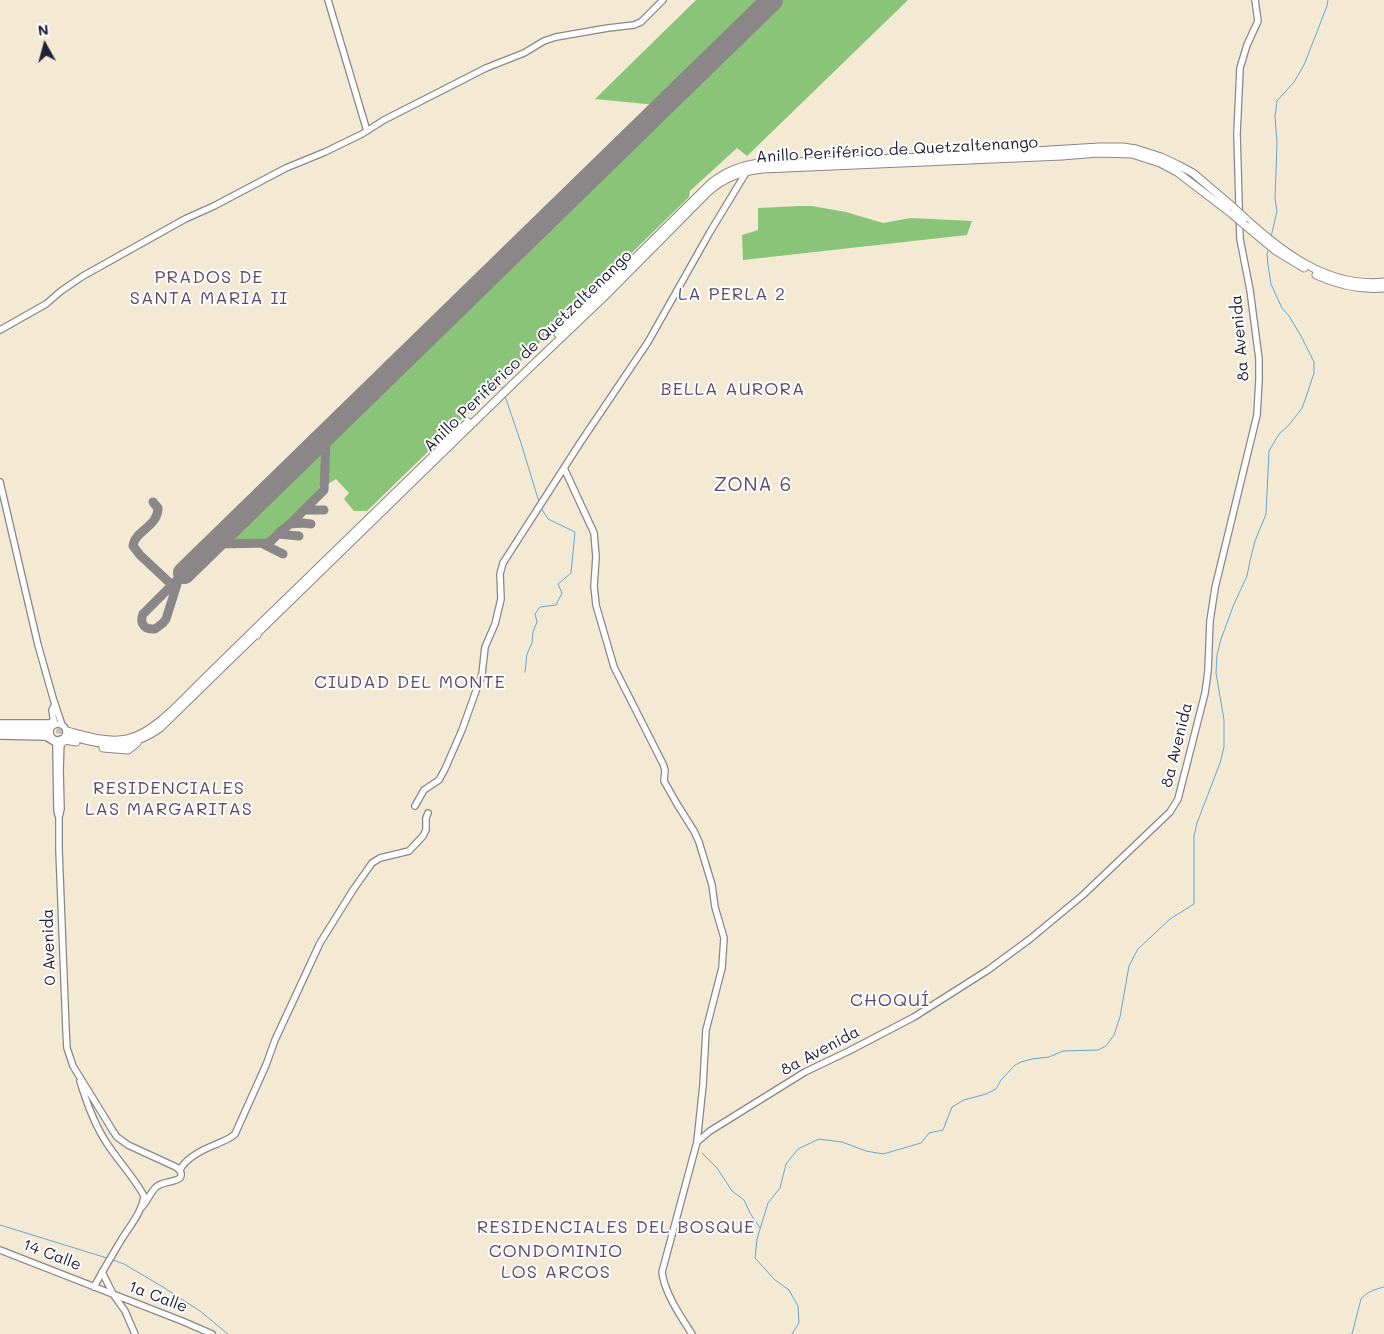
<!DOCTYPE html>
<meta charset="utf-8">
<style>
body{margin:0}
#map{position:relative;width:1384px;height:1334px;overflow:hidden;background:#f4e9d3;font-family:Mali,sans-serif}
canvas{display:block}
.north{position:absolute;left:20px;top:20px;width:50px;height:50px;-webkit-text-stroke:4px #fff;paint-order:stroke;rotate:353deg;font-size:14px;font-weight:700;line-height:20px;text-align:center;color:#22223b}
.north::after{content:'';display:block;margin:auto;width:18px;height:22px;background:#22223b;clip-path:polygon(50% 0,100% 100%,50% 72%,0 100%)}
</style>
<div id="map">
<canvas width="1384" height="1334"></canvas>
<div class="north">N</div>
</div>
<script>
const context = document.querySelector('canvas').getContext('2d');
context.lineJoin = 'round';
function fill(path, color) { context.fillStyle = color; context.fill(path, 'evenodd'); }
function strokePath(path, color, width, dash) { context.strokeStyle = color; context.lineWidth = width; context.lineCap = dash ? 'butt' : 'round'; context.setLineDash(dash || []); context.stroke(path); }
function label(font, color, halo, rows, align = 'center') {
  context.font = font + ' Mali,sans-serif'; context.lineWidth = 4; context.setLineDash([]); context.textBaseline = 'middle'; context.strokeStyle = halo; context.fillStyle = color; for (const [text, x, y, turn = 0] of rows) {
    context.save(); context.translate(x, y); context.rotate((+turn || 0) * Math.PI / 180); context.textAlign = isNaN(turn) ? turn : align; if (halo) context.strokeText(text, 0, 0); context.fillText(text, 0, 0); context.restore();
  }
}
const green = new Path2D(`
 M696 0H764L656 105 595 99Z
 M781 0H908L747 156 737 148 690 191 689 197 367 511H354L344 499 349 493 336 479 328 484V445L329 440 334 434Z
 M799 206H812L846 212 883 223 911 218 972 221 967 235 743 260 742 235 758 230V208Z
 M316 453 320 454C324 463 323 484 317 492L270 538 261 540H237L234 538 233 535 234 531 313 454Z`);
const stream = new Path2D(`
 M1271 237 1277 211 1275 199 1277 143 1275 117 1277 101 1294 82 1304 65 1327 6 1328 0
 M489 375 501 384 503 390
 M505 396 521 443 539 502
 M525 672 527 654 532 643 533 632 537 622 535 614 540 607 556 605 562 593 558 584 571 573 575 532 548 519 541 508
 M702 1153 717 1168 732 1191 744 1200 750 1213 760 1228
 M0 1225 107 1258
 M113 1260 124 1264 163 1287 200 1311 228 1334
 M792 1334 799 1323 798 1306 789 1290 775 1280 755 1258 757 1239 768 1203 780 1188 786 1164 798 1149 819 1139 842 1142 866 1151 883 1154 921 1143 929 1133 943 1130 952 1107 964 1100 986 1094 996 1089 1001 1080 1015 1065 1021 1062 1032 1059 1049 1057 1063 1051 1098 1050 1106 1046 1114 1035 1120 1017 1129 966 1138 949 1170 919 1194 904V836L1197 823 1220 763 1224 747V720L1216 673 1217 655 1221 639 1234 604 1247 576 1250 561 1255 541 1266 514 1269 451 1279 434 1289 425 1302 408 1305 400 1314 373V362L1301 336 1289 316 1282 308 1271 284 1268 265 1267 254 1269 248
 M1352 1334 1361 1299C1366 1292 1376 1289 1384 1287`);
const taxiway = new Path2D(`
 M308 452C313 448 317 446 323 449L325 454
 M153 502 158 508C158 527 135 530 133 546L140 555 172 585
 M304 510H324
 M290 524 303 523 311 524
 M231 527C229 532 227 536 230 542L234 544
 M278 534 299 536
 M263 544 283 554
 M209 549 218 544 267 543 271 541 282 530 290 524 324 490 326 440 330 432 337 424
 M179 578 166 619 163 623 155 629C145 630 139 624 143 614L184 573`);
const runway = new Path2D(`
 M184 573 772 0`);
const highwayTunnel = new Path2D(`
 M46 728 67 731`);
const secondary = new Path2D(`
 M328 0 367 131
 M0 330 46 304 61 291 83 276 185 219 214 206 286 168 325 152 362 134 384 120 486 68 524 53 544 41 556 37 608 28 634 25 641 22 663 0
 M564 468 594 533 596 557 594 586 596 605 614 667 663 764 665 770 664 781 677 804 694 831 699 842 712 885 715 907 724 938 722 968 706 1030 703 1085 697 1142
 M0 482 38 645 53 698 62 725
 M0 723H50L54 720
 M54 724 52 710 55 704
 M50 732a8 8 0 1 1 16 0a8 8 0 1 1-16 0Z
 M0 736 46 737 54 742
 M54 739 56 744 57 809 58 815
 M61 739 60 770 61 809 59 817V850L66 1030 67 1048 73 1066 113 1131 117 1137 128 1145 176 1167C180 1170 183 1173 180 1178 173 1183 163 1181 156 1187 150 1193 147 1202 141 1208
 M415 806 424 790 439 780 445 769 462 730 482 674 485 647 495 624 501 599 500 574 503 563 580 443 648 342 710 232 747 171
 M80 1081C86 1101 95 1125 106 1142 118 1161 134 1177 144 1196 142 1213 128 1228 120 1242 111 1257 102 1272 94 1287
 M180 1170C186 1157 204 1149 217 1144 223 1141 230 1139 235 1134L266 1065 275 1040 320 943 353 890 372 863 380 858 409 851 423 836 426 830V818L428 813
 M0 1250 182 1321 212 1334
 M102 1272 113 1294 125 1311 135 1334
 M692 1334C681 1317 664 1292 662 1272L697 1142 710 1131 805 1072 849 1051 914 1017 988 970 1030 939 1083 895 1170 812 1178 799 1205 693 1208 671 1210 621 1215 588 1257 415 1259 380V359L1250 290 1240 239 1237 134 1240 68 1247 45 1258 21 1255 0`);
const highway = new Path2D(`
 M1245 218C1283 253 1329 288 1384 282
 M1246 226 1276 251 1304 268
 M1316 275C1338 285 1360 290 1384 288
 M558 334 711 183C726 171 741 165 760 163L925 157 932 155 1002 153 1099 147H1123L1136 149 1161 157 1178 165 1193 173 1233 207
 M257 635V627L468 422
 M0 728H46
 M67 731C86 736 107 743 127 739 155 733 184 698 205 678 222 661 240 644 257 627
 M0 732 46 733
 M67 735C102 746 128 751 160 728L519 378 604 297 707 193C723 178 741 171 763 169L1062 156 1098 153 1132 154 1160 163 1177 172 1232 214
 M61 744 65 740 76 742
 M103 748 128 750 137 743`);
const highwayBridge = new Path2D(`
 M1233 207 1245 218
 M1232 214 1246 226`);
const streetNames = [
 ["Anillo Periférico de Quetzaltenango",897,150,-3],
 ["8a Avenida",1240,338,-95],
 ["Anillo Periférico de Quetzaltenango",528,351,-44],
 ["8a Avenida",1177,745,-76],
 ["0 Avenida",49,947,-92],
 ["8a Avenida",820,1051,-28],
 ["14 Calle",52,1255,21],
 ["1a Calle",158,1297,21]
];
const neighbourhoodNames = [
 ["PRADOS DE",209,277],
 ["SANTA MARIA II",209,298],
 ["LA PERLA 2",732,294],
 ["BELLA AURORA",733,389],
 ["CIUDAD DEL MONTE",410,682],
 ["RESIDENCIALES",169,788],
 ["LAS MARGARITAS",169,809],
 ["CHOQUÍ",890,1000],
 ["RESIDENCIALES DEL BOSQUE",616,1227],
 ["CONDOMINIO",556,1251],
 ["LOS ARCOS",556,1272]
];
const quarterNames = [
 ["ZONA 6",753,485]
];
fill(green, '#89c478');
strokePath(stream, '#60a7d7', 1);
strokePath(taxiway, '#8b8687', 9);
strokePath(runway, '#8b8687', 22);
strokePath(highwayTunnel, '#cac1b5', 7, [7, 3.5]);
strokePath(secondary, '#8b8687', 8);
strokePath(highway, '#8b8687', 9);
strokePath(secondary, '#fff', 5.5);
strokePath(highway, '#fff', 7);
strokePath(highwayBridge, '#8b8687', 9, []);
strokePath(highwayBridge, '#fff', 7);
label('16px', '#22223b', '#fff', streetNames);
context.letterSpacing = '1px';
label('18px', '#5f4b6a', '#fff', neighbourhoodNames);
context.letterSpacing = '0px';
context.letterSpacing = '1px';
label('19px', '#5f4b6a', '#fff', quarterNames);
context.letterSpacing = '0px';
</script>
